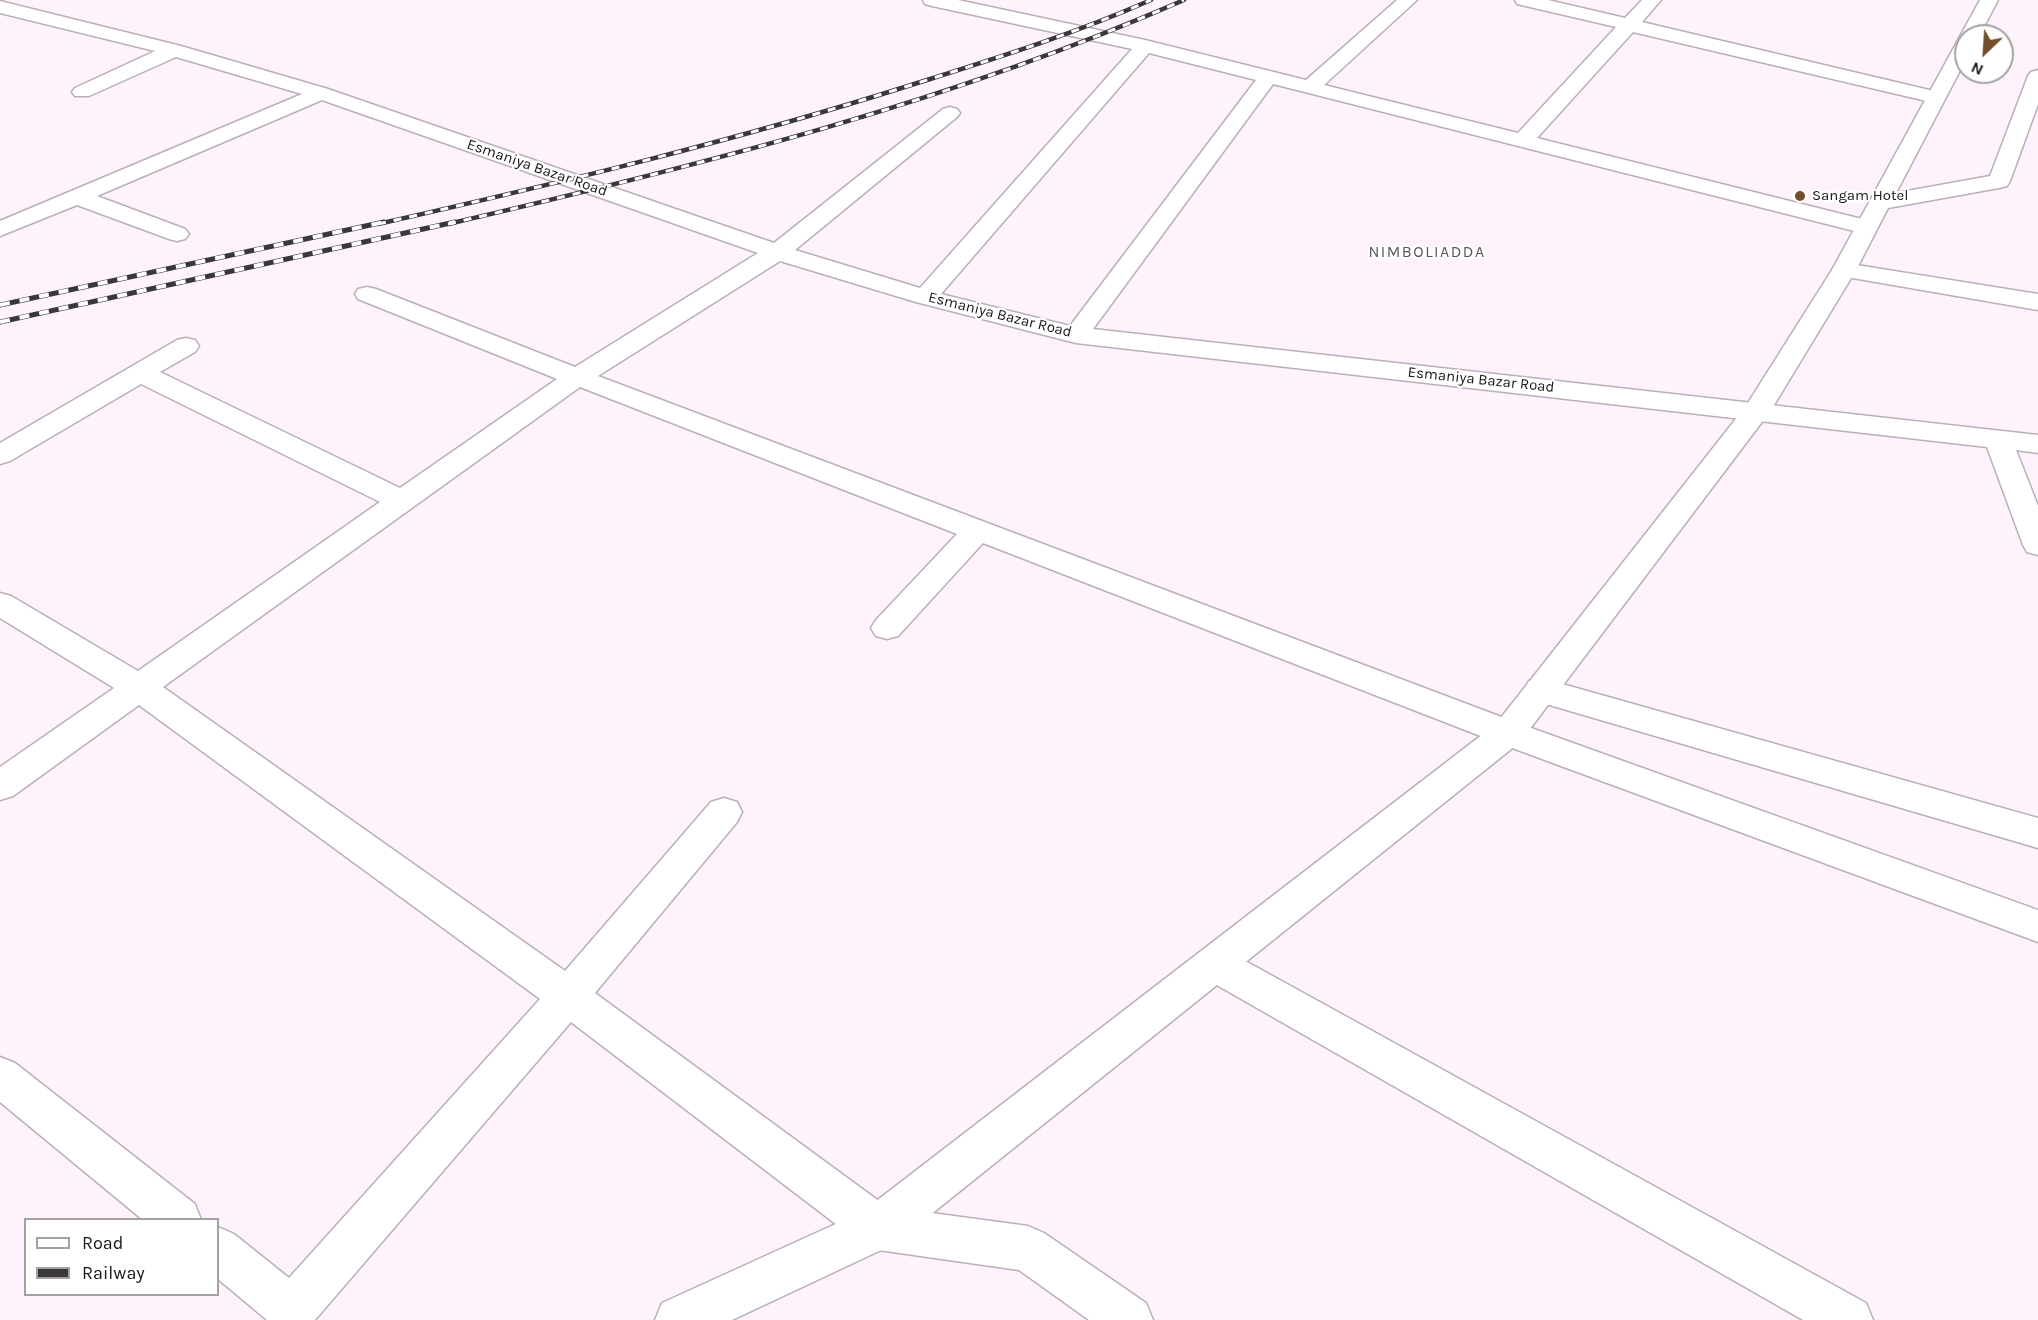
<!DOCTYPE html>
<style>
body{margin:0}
#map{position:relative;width:2038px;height:1320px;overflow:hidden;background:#fef3fd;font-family:Karla,sans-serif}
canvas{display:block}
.legend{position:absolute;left:24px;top:1218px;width:195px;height:78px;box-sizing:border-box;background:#fff;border:2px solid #a3a1a3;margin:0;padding:8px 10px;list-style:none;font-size:18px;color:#181518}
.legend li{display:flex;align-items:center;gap:12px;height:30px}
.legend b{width:30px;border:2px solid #a3a1a3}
.north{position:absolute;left:1954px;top:24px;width:60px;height:60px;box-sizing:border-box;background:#fff;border:2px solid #a3a1a3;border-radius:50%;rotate:205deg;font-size:16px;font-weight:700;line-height:24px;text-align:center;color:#181518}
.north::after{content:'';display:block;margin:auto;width:21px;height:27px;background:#734d29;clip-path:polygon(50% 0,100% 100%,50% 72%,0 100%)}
</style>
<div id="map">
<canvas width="2038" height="1320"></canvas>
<ul class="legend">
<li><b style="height:8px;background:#fff"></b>Road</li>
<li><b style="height:8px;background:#3a363a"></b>Railway</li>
</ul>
<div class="north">N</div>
</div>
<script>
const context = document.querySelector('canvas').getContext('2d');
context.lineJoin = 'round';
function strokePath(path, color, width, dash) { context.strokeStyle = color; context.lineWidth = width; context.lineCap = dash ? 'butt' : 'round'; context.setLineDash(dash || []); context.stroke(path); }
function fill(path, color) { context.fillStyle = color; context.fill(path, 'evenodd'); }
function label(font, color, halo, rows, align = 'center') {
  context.font = font + ' Karla,sans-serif'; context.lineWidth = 4.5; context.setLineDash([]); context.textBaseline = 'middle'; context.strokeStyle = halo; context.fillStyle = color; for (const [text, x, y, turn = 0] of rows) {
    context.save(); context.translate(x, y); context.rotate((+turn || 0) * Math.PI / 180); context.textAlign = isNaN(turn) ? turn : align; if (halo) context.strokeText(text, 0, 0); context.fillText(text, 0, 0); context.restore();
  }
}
const minor = new Path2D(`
 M923 0H958L1145 40 1306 80 1397 0H1417L1324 85 1518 133 1616 27 1517 4 1515 0H1548L1625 18 1642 0H1661L1642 22 1942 93 1945 97 1942 101 1935 103 1633 32 1537 138 1874 222 1878 227 1874 232 1866 234 1273 84 1093 329 2038 435V453L2016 450 2038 506V555L2027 552 2023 545 1987 447 1076 343 916 302 780 261 598 376 1520 724 2038 910V942L1496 742 983 543 898 636 887 639 876 636 871 628 876 620 957 534 580 387 163 687 565 971 711 802 724 798 737 802 742 812 737 822 595 993 887 1207 1028 1226 1044 1233 1146 1303 1153 1320H1089L1019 1270 878 1250 862 1244 571 1022 315 1320H267L218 1279V1227L234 1234 289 1278 540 999 139 705 13 796 0 800V767L114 688 0 618V593L11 596 138 671 380 502 141 384 10 461 0 464V443L177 340 186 338 195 340 199 346 195 352 160 372 400 488 557 379 358 299 355 294 358 289 367 287 376 289 575 367 758 253 322 100 97 196 185 229 189 234 185 239 177 241 169 239 77 205 0 236V221L302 94 176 57 89 96H75L72 92 75 88 155 51 0 13V1L181 46 328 89 774 243 943 109 950 107 957 109 960 113 957 117 795 250 920 288 1132 49 932 6 925 4ZM1149 53 1256 80 1070 326 941 294Z
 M1844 263 2038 294V310L1835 275 1832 270 1835 265Z
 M1541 678 2038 818V848L1529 699 1524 690 1529 681Z
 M1215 947 1229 952 1866 1303 1873 1320H1803L1201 976 1195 964 1201 952Z
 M0 1057 15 1063 195 1204 201 1220H143L0 1102Z`);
const major = new Path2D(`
 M1980 0H1998L1979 36H1966V59L1896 193 1990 176 2028 76 2031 72 2038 70V104L2010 181 2007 186 1999 188 1888 208 1856 270 1771 410 1520 742 894 1244 732 1320H655L662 1303 862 1212 1496 724 1746 406 1832 270Z`);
const railFar1 = new Path2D(`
 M378 224C556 184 734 141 908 86 990 60 1072 35 1151 0
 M448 224C698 166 949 103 1184 0`);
const rail = new Path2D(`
 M0 305 384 222
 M0 322 455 222`);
const markers = [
 [1800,196,6,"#734d29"]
];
const farStreetnames = [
 ["Esmaniya Bazar Road",537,168,19],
 ["Esmaniya Bazar Road",1000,315,14],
 ["Esmaniya Bazar Road",1481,380,6]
];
const farPoinames = [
 ["Sangam Hotel",1812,196]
];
const farNeighbourhoodnames = [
 ["NIMBOLIADDA",1427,252]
];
strokePath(minor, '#baafb8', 3);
strokePath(major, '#baafb8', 3);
fill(minor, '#fff');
fill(major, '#fff');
strokePath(railFar1, '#3a363a', 4.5);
strokePath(rail, '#3a363a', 5);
strokePath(railFar1, '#fff', 3, [8]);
strokePath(rail, '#fff', 4, [10]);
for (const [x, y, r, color] of markers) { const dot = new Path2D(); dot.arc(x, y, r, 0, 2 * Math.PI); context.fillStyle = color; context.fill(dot); strokePath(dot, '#fff', 2); }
label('15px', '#181518', '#fff', farStreetnames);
label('15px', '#181518', '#fff', farPoinames, 'left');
context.letterSpacing = '1.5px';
label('16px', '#5d545c', '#fff', farNeighbourhoodnames);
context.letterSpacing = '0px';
</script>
